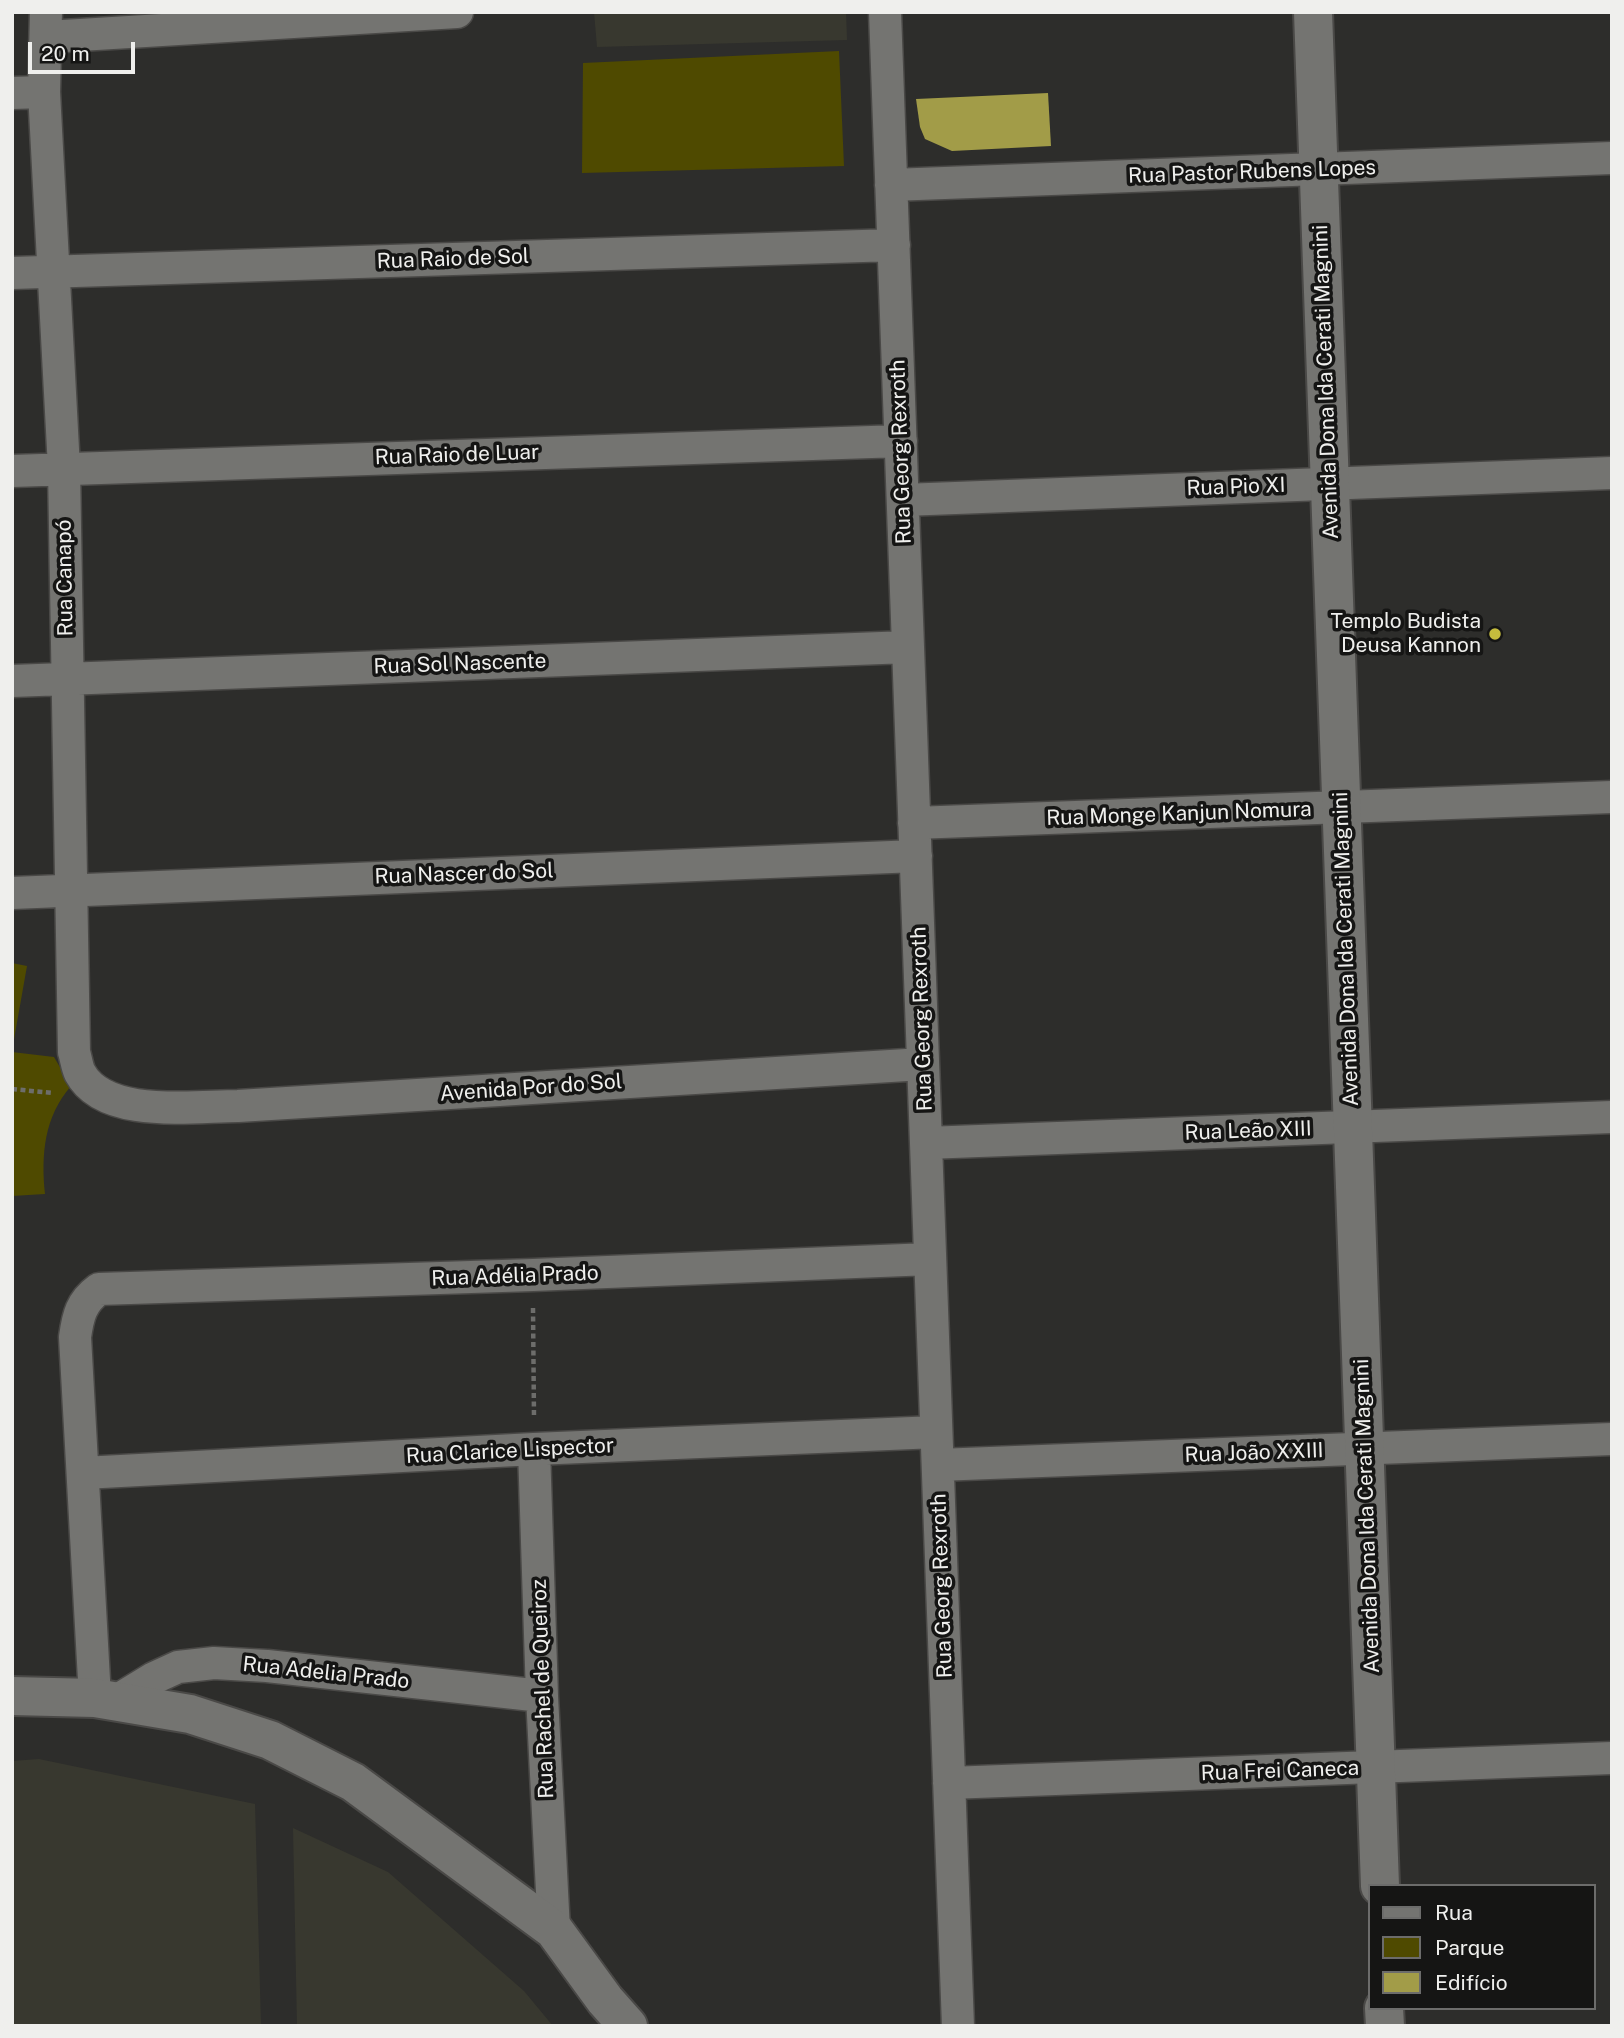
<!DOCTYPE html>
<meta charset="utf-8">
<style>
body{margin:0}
#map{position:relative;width:1624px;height:2038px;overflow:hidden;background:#2d2d2b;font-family:"Public Sans",sans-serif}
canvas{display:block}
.frame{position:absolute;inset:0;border:14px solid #efefed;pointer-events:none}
.legend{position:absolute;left:1368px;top:1884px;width:228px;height:126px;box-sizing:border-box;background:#151514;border:2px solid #6c6c6b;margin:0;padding:9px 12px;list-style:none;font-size:21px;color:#efefed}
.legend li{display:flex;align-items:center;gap:14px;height:35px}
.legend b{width:35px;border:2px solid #6c6c6b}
.scale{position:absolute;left:28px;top:42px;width:107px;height:32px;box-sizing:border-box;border:4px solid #efefed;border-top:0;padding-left:9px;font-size:21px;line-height:24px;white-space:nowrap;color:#efefed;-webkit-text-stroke:5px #151514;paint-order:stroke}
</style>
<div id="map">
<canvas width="1624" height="2038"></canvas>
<div class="frame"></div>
<ul class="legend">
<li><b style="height:9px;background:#747471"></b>Rua</li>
<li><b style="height:19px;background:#4f4a00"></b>Parque</li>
<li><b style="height:19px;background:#a29c48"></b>Edifício</li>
</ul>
<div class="scale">20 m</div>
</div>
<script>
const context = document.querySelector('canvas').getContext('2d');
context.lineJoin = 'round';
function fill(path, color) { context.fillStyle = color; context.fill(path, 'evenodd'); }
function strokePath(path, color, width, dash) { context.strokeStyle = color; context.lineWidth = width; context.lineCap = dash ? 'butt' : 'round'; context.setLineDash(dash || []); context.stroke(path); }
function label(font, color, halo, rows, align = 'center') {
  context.font = font + ' "Public Sans",sans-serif'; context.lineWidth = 7; context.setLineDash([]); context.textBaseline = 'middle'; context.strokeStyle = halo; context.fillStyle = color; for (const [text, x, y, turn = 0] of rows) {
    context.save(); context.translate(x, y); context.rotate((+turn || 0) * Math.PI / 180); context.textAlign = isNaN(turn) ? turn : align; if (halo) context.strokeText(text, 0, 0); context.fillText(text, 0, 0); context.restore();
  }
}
const built = new Path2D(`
 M594 12H846L847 40 597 47Z
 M39 1759 255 1804 261 2026H12V1761Z
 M293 1828 388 1872 524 1991 553 2026H297Z`);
const green = new Path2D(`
 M839 51 844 166 582 173 583 63Z
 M12 963 27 966 13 1045H12Z
 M12 1052 54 1057 71 1086C44 1117 41 1155 45 1194L12 1196Z`);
const building = new Path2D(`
 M1048 93 1051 146 952 151 925 139 920 127 916 99Z`);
const path = new Path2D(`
 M12 1089 53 1093
 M533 1308 534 1418`);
const street = new Path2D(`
 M46 12 44 92 64 468 74 1052C76 1058 77 1067 80 1073 105 1119 193 1106 238 1106L923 1064
 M885 12 958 2026
 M47 37 457 12
 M12 93 44 92
 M891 185 1612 158
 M12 273 894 245
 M12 471 901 441
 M903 500 1612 473
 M12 681 908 647
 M914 823 1612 797
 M12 893 916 856
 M926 1143 1612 1117
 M534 1449 542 1696 554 1930
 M938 1465 1612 1439
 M83 1473 534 1449 936 1432
 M95 1698 75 1337C78 1316 81 1302 99 1289L533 1275 930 1259
 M118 1700 154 1678 178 1667 214 1663 267 1666 542 1696
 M949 1783 1612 1758`);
const secondary = new Path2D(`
 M1313 12 1380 1886
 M12 1696 95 1698 190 1714 270 1740 353 1782 554 1930 605 2000 628 2026
 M1384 2008 1385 2026`);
const markers = [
 [1495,634,7,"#c5bc3d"]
];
const streetNames = [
 ["Rua Pastor Rubens Lopes",1252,172,-2],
 ["Rua Raio de Sol",453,259,-2],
 ["Avenida Dona Ida Cerati Magnini",1326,382,-92],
 ["Rua Georg Rexroth",901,452,-92],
 ["Rua Raio de Luar",457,455,-2],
 ["Rua Pio XI",1236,487,-2],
 ["Rua Canapó",65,578,-91],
 ["Rua Sol Nascente",460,664,-2],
 ["Rua Monge Kanjun Nomura",1179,814,-2],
 ["Rua Nascer do Sol",464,874,-2],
 ["Avenida Dona Ida Cerati Magnini",1346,949,-92],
 ["Rua Georg Rexroth",922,1019,-92],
 ["Avenida Por do Sol",531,1088,-4],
 ["Rua Leão XIII",1248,1131,-2],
 ["Rua Adélia Prado",515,1276,-2],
 ["Rua Clarice Lispector",510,1451,-3],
 ["Rua João XXIII",1254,1453,-2],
 ["Avenida Dona Ida Cerati Magnini",1367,1516,-92],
 ["Rua Georg Rexroth",942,1586,-92],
 ["Rua Adelia Prado",326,1673,6],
 ["Rua Rachel de Queiroz",543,1689,-92],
 ["Rua Frei Caneca",1280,1771,-2]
];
const poiNames = [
 ["Templo Budista",1481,622],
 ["Deusa Kannon",1481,646]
];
fill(built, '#38382f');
fill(green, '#4f4a00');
fill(building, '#a29c48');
strokePath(street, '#4a4947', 35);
strokePath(secondary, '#4a4947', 42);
strokePath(path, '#6d6d6b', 4.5, [5, 3.5]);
strokePath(street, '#747471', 32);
strokePath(secondary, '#747471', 38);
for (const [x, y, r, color] of markers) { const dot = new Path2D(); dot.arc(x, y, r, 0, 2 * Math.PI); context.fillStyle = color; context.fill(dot); strokePath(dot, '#151514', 2.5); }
label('21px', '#efefed', '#151514', streetNames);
label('21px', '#efefed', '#151514', poiNames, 'right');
</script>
